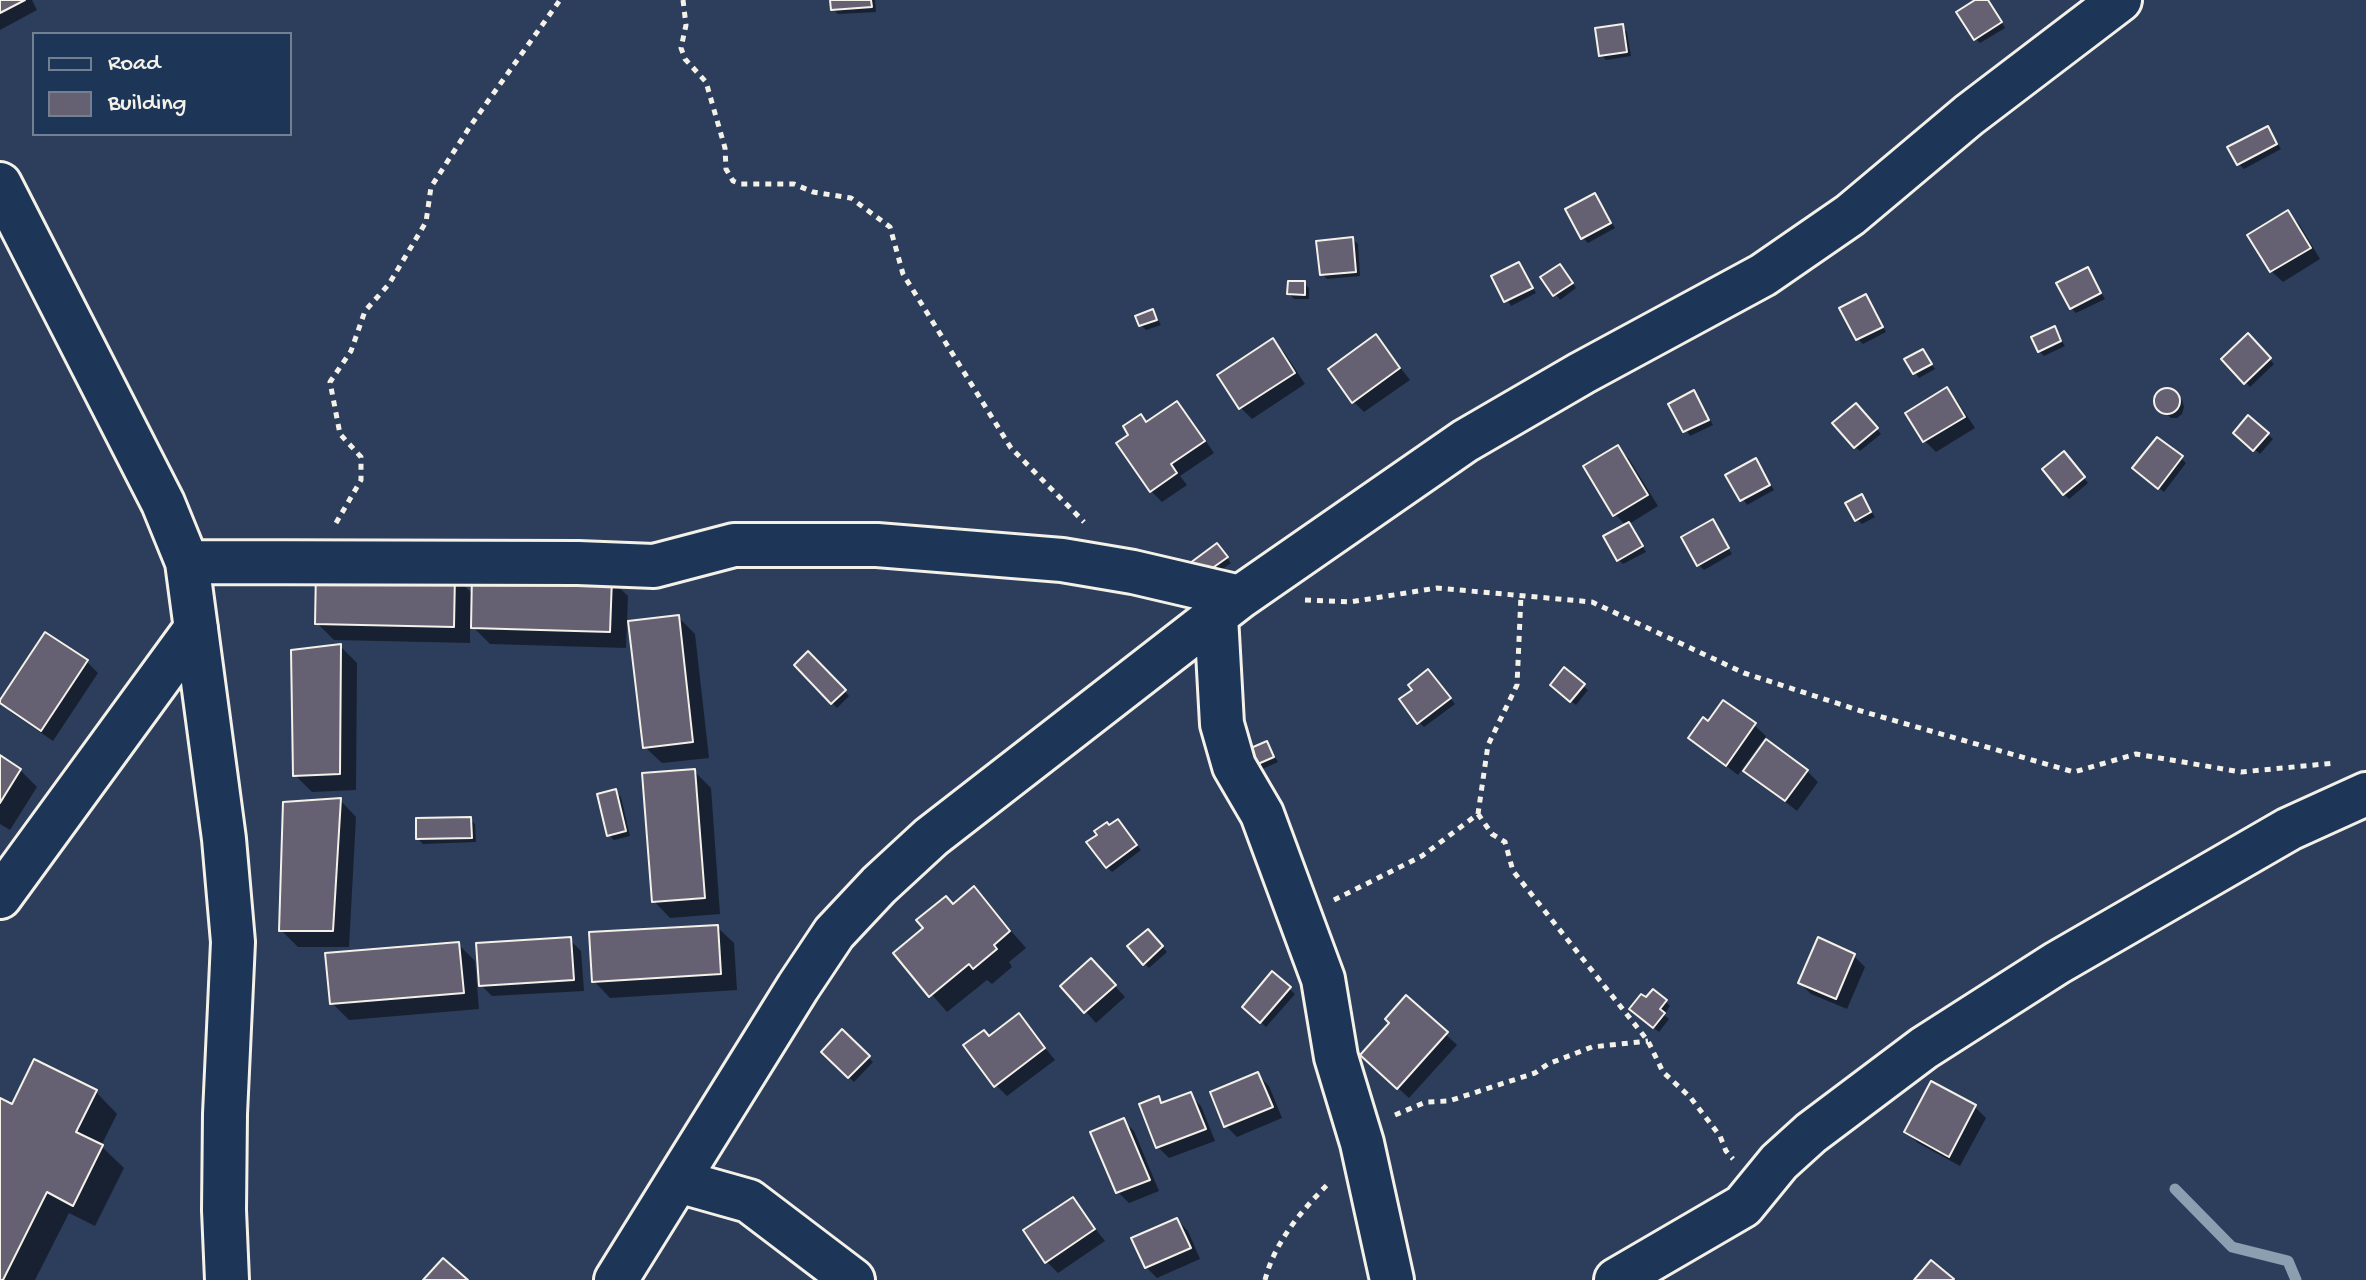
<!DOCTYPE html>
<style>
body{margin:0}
#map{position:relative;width:2366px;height:1280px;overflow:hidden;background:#2c3e5c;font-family:"Gochi Hand",sans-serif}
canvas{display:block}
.legend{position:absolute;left:32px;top:32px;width:260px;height:104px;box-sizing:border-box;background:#1d3557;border:2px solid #738091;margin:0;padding:10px 14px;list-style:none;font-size:24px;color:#f4f1e8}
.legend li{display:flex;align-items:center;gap:16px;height:40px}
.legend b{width:40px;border:2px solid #738091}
</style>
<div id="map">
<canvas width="2366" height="1280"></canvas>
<ul class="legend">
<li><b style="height:10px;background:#1d3557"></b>Road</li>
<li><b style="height:22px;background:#666172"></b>Building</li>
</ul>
</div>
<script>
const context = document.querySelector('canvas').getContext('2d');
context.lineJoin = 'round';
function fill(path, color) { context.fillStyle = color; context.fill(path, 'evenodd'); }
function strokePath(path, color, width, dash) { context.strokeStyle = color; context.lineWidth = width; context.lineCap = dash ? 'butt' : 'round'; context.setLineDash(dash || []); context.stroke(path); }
const shadow = new Path2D(`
 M0 0H32L37 10 0 30Z
 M832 0H875L876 12 838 14 833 9Z
 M1979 0 1989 2 2005 28 1980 43 1975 38Z
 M1622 27 1627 32 1631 56 1606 60 1601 55Z
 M2268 128 2281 149 2244 169 2239 164Z
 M1594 195 1615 228 1588 243 1583 238Z
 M2288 213 2299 224 2320 259 2283 282 2271 271Z
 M1352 239 1358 244 1360 276 1327 279 1322 274Z
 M1519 264 1536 293 1511 306 1494 277Z
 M2087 270 2105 299 2076 313 2071 308Z
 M1564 271 1576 288 1560 300 1543 278Z
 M1304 283 1309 288V299H1294L1289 293Z
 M1866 297 1886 332 1863 344 1858 339Z
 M1153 311 1161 325 1146 330 1141 325Z
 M2054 329 2065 346 2044 356 2039 351Z
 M2248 336 2274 364 2250 387 2224 359Z
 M1376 337 1410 380 1364 412 1353 401Z
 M1273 341 1284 352 1305 384 1252 419 1241 408Z
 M1922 351 1935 369 1919 378 1907 360Z
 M1946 390 1957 401 1975 428 1936 452 1925 441Z
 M2163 391H2170L2182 400 2184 407 2182 414 2177 418H2171L2159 408 2156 401 2158 395Z
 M1694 393 1713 425 1690 436 1671 405Z
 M1177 404 1188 415 1214 453 1180 476 1187 485 1162 502 1151 491 1148 424Z
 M1861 410 1881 434 1860 451 1855 447Z
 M2249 418 2273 439 2260 454 2236 433Z
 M1618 448 1629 459 1658 506 1629 524 1646 552 1623 564 1618 559 1626 526 1615 514Z
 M2181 458 2186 463 2164 492 2140 473Z
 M2069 459 2088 483 2069 499 2064 494Z
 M1755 460 1774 490 1747 505 1728 475Z
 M1861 497 1875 517 1862 524 1857 519Z
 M1712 522 1732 554 1704 570 1699 565Z
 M1222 551 1231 563 1203 583 1198 578Z
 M454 576 474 595 611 580 628 596 626 648 490 644 470 624V643L334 640 317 623Z
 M678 617 695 634 709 758 662 763 645 747Z
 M46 635 87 662 98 673 53 741 12 713 1 702Z
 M340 646 357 663 356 790 312 792 295 775Z
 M808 654 849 696 837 708 796 665Z
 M1433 676 1455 704 1424 727 1419 722Z
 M1583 686 1588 690 1576 705 1557 690Z
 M1709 724 1754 725 1766 736 1738 775 1690 738Z
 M1267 744 1278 762 1251 774Z
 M0 758 20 770 37 787 10 830 0 824Z
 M694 771 711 788 720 914 670 918 654 901Z
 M1746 771H1807L1818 782 1797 811Z
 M616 792 621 797 630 836 614 840 609 835Z
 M340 800 356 817 349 947H298L281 930Z
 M470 819 475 824 476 842 423 844 418 839Z
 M1110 827H1123L1141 850 1112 872 1107 867Z
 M974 889 1026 948 1009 962 1012 967 992 984 987 980 947 1012 896 953Z
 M717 927 734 943 737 990 610 998 594 981Z
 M1148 931 1167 952 1149 968 1144 963Z
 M570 940 581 951 584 991 492 996 481 985Z
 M458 944 475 961 479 1009 349 1020 332 1003Z
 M1854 956 1865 967 1847 1009 1811 994 1800 983Z
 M1102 972 1125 997 1096 1023 1063 986Z
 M1273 974 1295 994 1266 1027 1245 1007Z
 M1406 997 1457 1045 1409 1098 1374 1066 1392 1023Z
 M1666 1002 1670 1006 1664 1015 1669 1019 1659 1032 1637 1014Z
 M1019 1016 1055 1060 1007 1096 996 1085 990 1038Z
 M842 1032 873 1062 854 1082 823 1052Z
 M1258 1075 1269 1086 1282 1118 1237 1137 1226 1126Z
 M96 1092 117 1114 101 1146 124 1168 95 1226 69 1213 35 1280H0V1100L13 1107Z
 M1190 1095 1201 1106 1215 1141 1169 1158 1158 1147V1099L1164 1104Z
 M1975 1107 1986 1118 1960 1166 1918 1143 1906 1132Z
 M1123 1120 1134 1131 1159 1191 1129 1203 1118 1192Z
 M1072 1199 1105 1241 1058 1273 1047 1262 1026 1230Z
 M1177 1220 1188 1231 1200 1259 1157 1278 1146 1267Z`);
const stream = new Path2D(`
 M2175 1189 2232 1247 2288 1261 2296 1280`);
const building = new Path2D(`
 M0 0H25L0 13Z
 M830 0H871L872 7 831 10Z
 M1975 0H1988L2002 22 1974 40 1956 12Z
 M1623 24 1627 52 1599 56 1595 28Z
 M2268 126 2277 144 2237 165 2227 147Z
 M1595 193 1611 223 1581 239 1565 209Z
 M2288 210 2311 248 2270 272 2247 235Z
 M1353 237 1356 272 1320 275 1316 241Z
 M1519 262 1533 288 1504 302 1491 276Z
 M1560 264 1573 283 1553 296 1540 277Z
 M2088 267 2101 293 2070 309 2056 283Z
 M1288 281H1305V295L1287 294Z
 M1866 294 1883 327 1856 340 1839 308Z
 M1153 309 1157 320 1139 326 1135 316Z
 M2055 326 2061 341 2038 352 2031 337Z
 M2248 333 2271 358 2244 384 2221 359Z
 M1376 334 1400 368 1352 403 1328 369Z
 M1273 338 1295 373 1239 409 1217 375Z
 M1923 349 1932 364 1913 374 1904 359Z
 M1947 387 1965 417 1923 442 1905 413Z
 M2154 401a13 13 0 1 1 26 0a13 13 0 1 1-26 0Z
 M1694 390 1709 420 1683 432 1668 404Z
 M1177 401 1205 441 1171 464 1177 473 1150 492 1116 443 1128 435 1123 426 1141 414 1146 422Z
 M1856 403 1878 428 1854 448 1832 423Z
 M2248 415 2269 433 2253 451 2233 433Z
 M2157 437 2183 456 2158 489 2132 468Z
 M1618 445 1648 495 1613 516 1583 466Z
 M2064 451 2085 477 2063 495 2042 469Z
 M1756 458 1770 485 1740 501 1725 475Z
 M1862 494 1871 512 1855 521 1845 503Z
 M1713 519 1729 548 1697 566 1681 537Z
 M1629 522 1643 546 1617 561 1603 536Z
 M1217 543 1228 557 1197 579 1186 566Z
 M316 570 455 574 454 627 315 624Z
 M472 573 612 578 610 632 471 628Z
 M679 615 693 742 643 748 628 621Z
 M45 632 88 660 41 731 0 703V700Z
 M341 644 340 774 293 776 291 650Z
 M808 651 846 690 831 704 794 665Z
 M1564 667 1585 684 1570 702 1550 685Z
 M1428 669 1451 698 1417 724 1399 699 1412 690 1408 685Z
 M1723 700 1756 723 1726 766 1688 738 1703 717 1708 721Z
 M1766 739 1808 770 1785 801 1743 771Z
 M1267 741 1274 757 1244 770 1237 754Z
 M0 755 21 769 0 803Z
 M695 769 705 898 652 902 642 773Z
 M616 789 626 831 607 836 597 794Z
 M341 798 333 931H279L283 802Z
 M471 817 472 838 416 839V818Z
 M1118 819 1137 845 1106 868 1086 842 1097 835 1094 831 1107 822 1109 825Z
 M974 886 1010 931 994 945 997 949 973 969 969 964 929 997 893 953 923 928 916 920 946 896 953 904Z
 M718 925 721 974 592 982 589 932Z
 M1148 929 1163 946 1143 965 1127 946Z
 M571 937 574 980 479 986 476 943Z
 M1818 937 1855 954 1836 999 1798 983Z
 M459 942 464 993 330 1004 325 953Z
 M1091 958 1116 985 1084 1013 1060 986Z
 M1272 971 1291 987 1260 1023 1242 1007Z
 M1653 989 1667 1000 1660 1009 1665 1013 1653 1028 1629 1009 1641 994 1646 997Z
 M1406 995 1448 1032 1397 1089 1360 1055 1389 1023 1385 1019Z
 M1019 1013 1045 1048 994 1087 963 1045 984 1030 989 1036Z
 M842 1029 870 1056 848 1078 821 1052Z
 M34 1059 97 1090 76 1132 103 1145 73 1206 47 1192 3 1280H0V1098L12 1104Z
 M1258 1072 1273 1107 1224 1127 1210 1092Z
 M1931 1081 1976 1105 1949 1157 1904 1132Z
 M1191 1092 1206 1129 1156 1148 1139 1104 1159 1096 1161 1103Z
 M1124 1118 1150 1180 1116 1193 1090 1132Z
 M1073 1197 1095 1229 1045 1263 1023 1230Z
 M1177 1218 1191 1248 1145 1268 1131 1238Z
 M443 1258 468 1280H423Z
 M1931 1260 1954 1279 1953 1280H1914Z`);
const path = new Path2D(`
 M683 0 686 25 681 48 685 59 706 82 725 148 726 169 733 181 741 184H794L813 192 851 198 890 227 903 274 1011 448 1084 522
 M336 523 361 480V457L340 434 330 382 351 351 365 311 389 284 426 222 431 187 471 125 560 0
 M1305 600 1350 602 1437 588 1592 602 1744 673 1861 711 2074 772 2136 754 2241 772 2335 763
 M1478 814 1492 834 1505 842 1513 871 1648 1041 1663 1072 1690 1097 1720 1136 1726 1151 1733 1159
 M1334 900 1422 856 1478 814 1488 745 1517 685 1521 595
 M1395 1115 1426 1102 1449 1101 1535 1073 1548 1064 1592 1047 1648 1041
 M1265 1280C1275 1241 1302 1210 1330 1182`);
const minor = new Path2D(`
 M0 184 163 503 187 562 224 839 233 942 225 1114 224 1210 227 1280
 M187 562 578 563 654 566 734 545H877L1062 560 1133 572 1240 597
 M1216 616 1222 724 1234 766 1262 814 1323 979 1336 1057 1362 1143 1392 1280
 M0 897 196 628
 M678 1181 749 1201 853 1280
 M616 1280 798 987 834 933 879 885 931 837 1240 597 1465 441 1582 373 1763 275 1850 215 1969 115 2120 0
 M1616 1280 1743 1206 1779 1162 1811 1133 1924 1048 2057 963 2289 829 2366 794`);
fill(shadow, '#0007');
strokePath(stream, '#8c9fb1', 11);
fill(building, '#666172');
strokePath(building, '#f4f1e8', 2);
strokePath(minor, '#f4f1e8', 48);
strokePath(path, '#f4f1e8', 5, [6, 6]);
strokePath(minor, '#1d3557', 42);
</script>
